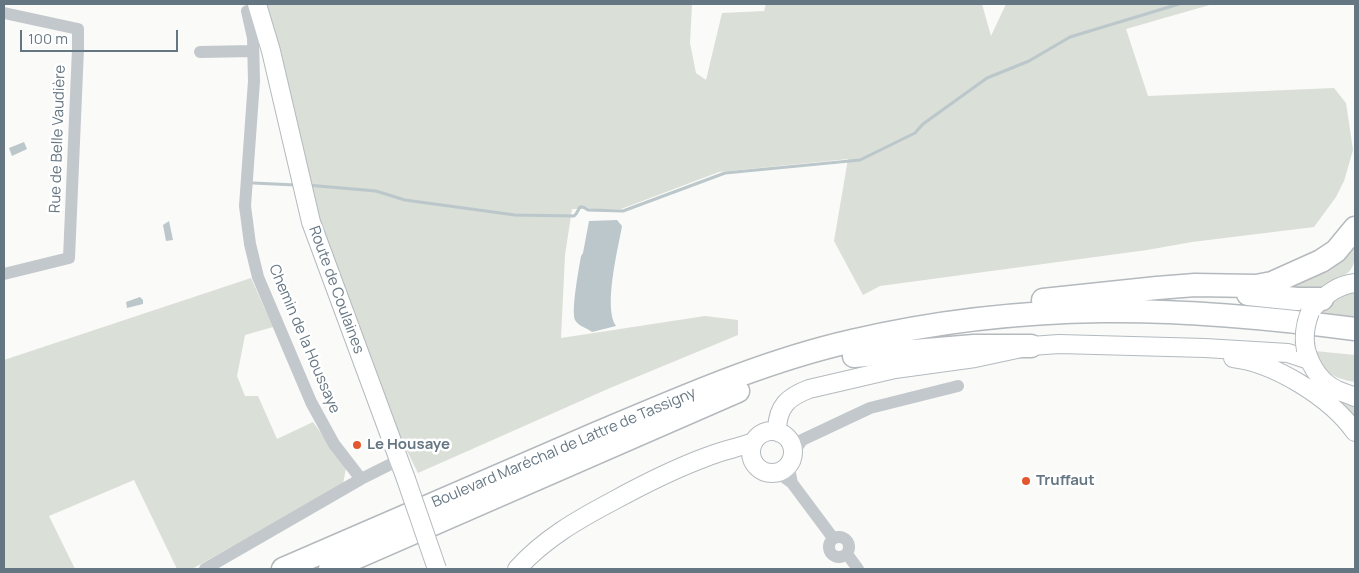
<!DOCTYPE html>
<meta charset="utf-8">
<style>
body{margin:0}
#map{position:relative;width:1359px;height:573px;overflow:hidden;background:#fafaf8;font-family:Manrope,sans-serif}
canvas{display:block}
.frame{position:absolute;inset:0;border:5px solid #657683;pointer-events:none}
.scale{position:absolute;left:20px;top:30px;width:158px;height:22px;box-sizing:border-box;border:2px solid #657683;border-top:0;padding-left:6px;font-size:15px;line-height:18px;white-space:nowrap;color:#657683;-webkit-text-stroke:4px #fff;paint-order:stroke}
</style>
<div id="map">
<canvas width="1359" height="573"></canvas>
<div class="frame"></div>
<div class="scale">100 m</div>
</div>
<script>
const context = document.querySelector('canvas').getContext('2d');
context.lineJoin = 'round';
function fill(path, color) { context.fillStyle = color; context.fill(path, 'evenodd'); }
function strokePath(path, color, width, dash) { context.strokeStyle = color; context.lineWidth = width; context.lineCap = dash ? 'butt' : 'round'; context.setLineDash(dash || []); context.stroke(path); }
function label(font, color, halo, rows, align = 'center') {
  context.font = font + ' Manrope,sans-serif'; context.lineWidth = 5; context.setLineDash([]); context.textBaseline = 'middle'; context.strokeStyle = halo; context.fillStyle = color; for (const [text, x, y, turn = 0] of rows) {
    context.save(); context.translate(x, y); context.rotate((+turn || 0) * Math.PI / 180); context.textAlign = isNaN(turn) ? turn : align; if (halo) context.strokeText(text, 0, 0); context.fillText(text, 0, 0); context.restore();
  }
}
const green = new Path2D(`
 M265 4H692L690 43 696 73 706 80 722 13 764 11 766 4H982L991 36 1006 4H1213L1126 29 1148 96 1334 88 1346 103 1353 150 1344 181 1336 197 1314 227 1192 242 1147 250 880 286 863 295 834 241 848 159 719 172 621 209H572L565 255 561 338 705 316 738 320V335L610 388 418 473 389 415 322 231 273 30Z
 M1352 246 1355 248C1356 277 1344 273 1325 285 1318 290 1313 294 1304 294 1297 295 1288 287 1282 284Z
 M251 278 273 327 245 335 237 376 245 396H258L277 439 313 422 346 468 343 484 192 569H177L134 480 49 516 75 569H4V360Z
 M1355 291V317L1320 313C1329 300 1340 294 1355 291Z
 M1315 351 1355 355V382C1332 378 1325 373 1315 351Z
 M1328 392 1355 397V429Z`);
const water = new Path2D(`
 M24 142 27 149 12 156 9 148Z
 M617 220 622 226C618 249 603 308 616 326L592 332C587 328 578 326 575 320 571 310 579 268 581 256L583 253 589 221Z
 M169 221 173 240 166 241 163 225Z
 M140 297 143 300V304L127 308 126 302Z`);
const stream = new Path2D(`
 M253 183 296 185
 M307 185 376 191 405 200 515 215 574 216 576 214 580 207H583L588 210 623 211 725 173 860 160 915 133 923 124 987 78 1029 61 1070 37 1179 4`);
const street = new Path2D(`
 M247 11 253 38 254 81 245 206 250 244 258 277 311 402 334 444 361 479 399 460
 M4 13 78 29V49L69 258 4 274
 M200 52 253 51
 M793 453 802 440 870 408 958 386
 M788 464 792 483
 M777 472 792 483 833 538
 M829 547a10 10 0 1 1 20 0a10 10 0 1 1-20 0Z
 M847 554 858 569
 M205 569 361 479`);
const secondary = new Path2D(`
 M257 4 271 51 311 222 406 479
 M1314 307C1326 294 1338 285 1355 283
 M1306 350C1311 367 1320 382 1337 390 1343 393 1349 394 1355 397
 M1233 358C1275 363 1331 398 1355 432
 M751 452a21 21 0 1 1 42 0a21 21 0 1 1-42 0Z
 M780 433 777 429C778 406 788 397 809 389L895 369 975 358 1031 346 1059 344 1205 348 1288 353 1309 360
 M517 569C544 539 577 520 613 501 644 484 676 468 709 456 724 450 738 448 753 442`);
const highway = new Path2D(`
 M1248 294 1297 299H1322
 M1043 300 1157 288 1195 285 1256 286 1272 283 1321 261 1336 251 1355 228
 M854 356 974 346H1031
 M283 569C384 525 486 481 588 437 674 401 760 362 852 341 933 322 1019 312 1103 311 1187 310 1271 318 1355 329
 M330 569 738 391`);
const secondaryBridge = new Path2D(`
 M1306 350C1303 336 1305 325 1310 312
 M406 479 437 569`);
const markers = [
 [357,445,5,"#e4572e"],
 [1026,481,5,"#e4572e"]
];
const streetNames = [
 ["Rue de Belle Vaudière",58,139,-88],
 ["Route de Coulaines",336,290,70],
 ["Chemin de la Houssaye",304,339,67],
 ["Boulevard Maréchal de Lattre de Tassigny",564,448,-23]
];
const poiNames = [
 ["Le Housaye",367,445],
 ["Truffaut",1036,481]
];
fill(green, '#dadfd7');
fill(water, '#bbc7cb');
strokePath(stream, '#bbc7cb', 3);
strokePath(secondary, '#b3babf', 20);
strokePath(highway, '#b4b9bd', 25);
strokePath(street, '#c3c8cc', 12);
strokePath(secondary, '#fff', 18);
strokePath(highway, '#fff', 22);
strokePath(secondaryBridge, '#b3babf', 20, []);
strokePath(secondaryBridge, '#fff', 18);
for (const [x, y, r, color] of markers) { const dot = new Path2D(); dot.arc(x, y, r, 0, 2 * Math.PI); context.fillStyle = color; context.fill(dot); strokePath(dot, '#fff', 2); }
label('15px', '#657683', '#fff', streetNames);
label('bold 15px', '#657683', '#fff', poiNames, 'left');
</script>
